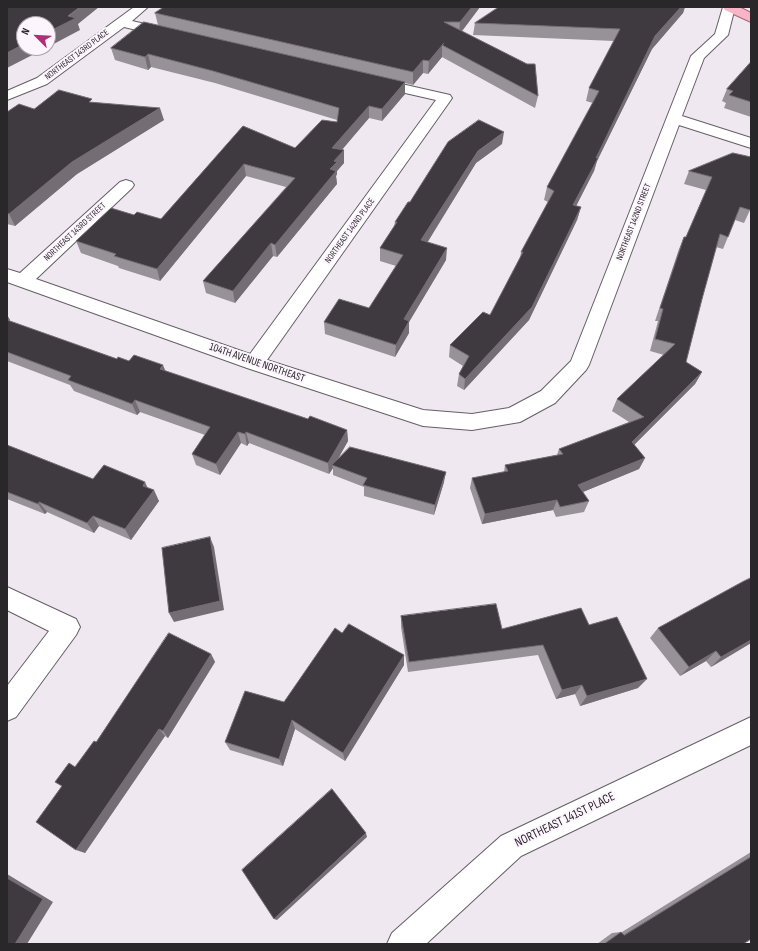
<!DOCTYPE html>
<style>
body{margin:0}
#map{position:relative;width:758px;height:951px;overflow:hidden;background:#efe8f0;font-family:"Sofia Sans Condensed",sans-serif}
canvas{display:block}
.frame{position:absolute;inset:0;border:8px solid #2a272a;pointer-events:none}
.north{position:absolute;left:16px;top:16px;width:40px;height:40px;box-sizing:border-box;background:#fcf5fd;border:1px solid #a8a3a9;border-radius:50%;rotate:294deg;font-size:11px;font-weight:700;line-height:16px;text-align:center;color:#2a272a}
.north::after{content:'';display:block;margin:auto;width:14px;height:18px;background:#b02e78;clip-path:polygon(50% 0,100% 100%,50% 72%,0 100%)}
</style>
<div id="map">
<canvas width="758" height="951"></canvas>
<div class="frame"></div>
<div class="north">N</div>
</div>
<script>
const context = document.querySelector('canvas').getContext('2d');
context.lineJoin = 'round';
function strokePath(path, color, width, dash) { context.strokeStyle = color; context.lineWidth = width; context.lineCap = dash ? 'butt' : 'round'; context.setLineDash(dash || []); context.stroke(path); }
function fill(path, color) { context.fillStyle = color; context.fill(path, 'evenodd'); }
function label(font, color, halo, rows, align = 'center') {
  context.font = font + ' "Sofia Sans Condensed",sans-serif'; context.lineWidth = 4; context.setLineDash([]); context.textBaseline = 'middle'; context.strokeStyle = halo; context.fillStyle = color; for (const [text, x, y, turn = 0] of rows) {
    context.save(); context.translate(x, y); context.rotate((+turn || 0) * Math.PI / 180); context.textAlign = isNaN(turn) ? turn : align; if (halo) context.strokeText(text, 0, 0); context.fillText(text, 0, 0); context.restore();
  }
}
const minor = new Path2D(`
 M134 7H148L132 21 171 30 173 33 171 36 166 37 124 27 47 84 7 100V91L37 78Z
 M723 7H735L728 35 704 58 682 116 751 138V148L679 125 589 365 586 370 555 403 520 422 472 430 423 426 247 368 7 282V269L20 273 120 182 126 180 132 182 134 185 132 188 36 279 250 354 436 100 370 85 368 82 370 79 375 78 450 95 452 98 450 101 267 360 423 410 472 414 509 408 541 391 571 361 691 56 715 34Z
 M7 587 76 619 80 627 76 635 16 717 7 721V686L49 631 7 610Z
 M751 717V745L521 856 426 944H387L392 933 501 836Z`);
const major = new Path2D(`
 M723 7H739L751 13V22L725 10Z`);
const wall = new Path2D(`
 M164 7H480L462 31 538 96 535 108 442 57 428 74 423 73 413 85 405 83V94L382 121 369 118 342 150H344V163L337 171V174L336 176 337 184 277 257 273 256 235 303 206 293 203 281 286 187 246 176 160 281 119 268 118 266 81 253 76 241 134 215 161 219 243 126 295 148 337 122V120L215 83 151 67 148 70 115 60 111 48 158 25 155 13Z
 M499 7H685L683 13 652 49 597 161 594 171 576 206 581 207 577 220 529 320 464 390 457 386 459 374 463 366 449 357 450 345 490 315 520 259 521 252 548 202 544 200 547 187 593 103 586 101 589 88 614 41 473 35 475 23Z
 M751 62V117L724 108 726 103 722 101 727 89Z
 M93 102 164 120 77 174 15 226 7 224V112Z
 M502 144 476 163 427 242 446 260 409 322V333L395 357 325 334 324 322 369 308 396 266 380 261V248L394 226 395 222 410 202Z
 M733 153 751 208 744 223 735 220 723 249 716 247 702 299 686 362 702 372 695 384 634 445 645 458 639 469 583 492 589 501 584 512 556 517 553 510 482 524 470 488 472 478 504 472 505 465 557 455 559 449 629 422 612 411 617 399 664 355 650 351 658 321H655L679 249 684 237H686L706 190 684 184 689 171Z
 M7 315 10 320 9 321 117 359 129 361 165 371 308 419 347 430 348 441 337 460 444 482 434 515 364 496V487L333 475V468L329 474 249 443 247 446 241 443 220 475 196 465 192 454 205 435 140 412 137 415 74 391 70 385 7 361Z
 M7 445 93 479 148 488 159 501 131 540 99 526 94 533 47 512 45 514 7 499Z
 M401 616 502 629 589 625 638 688 580 706 575 694 556 699 538 655 408 672 401 627Z
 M658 628 751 643 711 667 706 661 680 676 650 638Z
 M342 633 404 655V665L345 761 295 729 283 766 230 750 225 742 284 702Z
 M211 654 215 662 168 738 165 736 85 853 62 786 75 767 96 742Z
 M751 852V939L743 944H597L612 933 621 932H622Z`);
const shadedWall = new Path2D(`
 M80 7H99L78 24 80 30 48 47V32Z
 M472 7H480L459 35 460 22Z
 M681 7H685L683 13 652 49 597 161 594 171 570 218 573 205 655 36Z
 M444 43 442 45V57L428 74 429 61Z
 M24 44V48H46L7 68V53Z
 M148 54 151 67 148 70 145 57Z
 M423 60V73L413 85V72Z
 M405 82V94L382 121V109Z
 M369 106V118L333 160 332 148Z
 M160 108 164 120 77 174 15 226 9 214 72 162Z
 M504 132 502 144 476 163 421 253V240L478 151Z
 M344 150V163L337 171V174L336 176 337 184 277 257 275 245 330 169 334 161Z
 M244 164 246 176 160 281 157 269Z
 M581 207 577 220 529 320 464 390 465 379Z
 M271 243 273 256 235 303 233 291Z
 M447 248 446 260 409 322V333L395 357 396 345 404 319Z
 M7 315 10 320 7 323Z
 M163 365 168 377 160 369Z
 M702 372 695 384 626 453 632 442Z
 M135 400 140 412 137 415 132 404Z
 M347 430 348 441 334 466 332 465 333 468 329 474 328 463Z
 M238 432 241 443 220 475 216 464Z
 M246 432 249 443 247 446 245 434Z
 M645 458 639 469 573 496 578 485Z
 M446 472 444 482 434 515 435 505Z
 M145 482 150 493 143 486Z
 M154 490 159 501 131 540 125 529Z
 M557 500 553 510 482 524 485 514Z
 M39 502 47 512 45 514 38 504Z
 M93 516 99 526 94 533 87 523Z
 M210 537 214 547 224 610 174 622 169 613Z
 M751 640V643L711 667 721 657Z
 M716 651 706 661 680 676 689 667Z
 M211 654 215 662 168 738 163 731Z
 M404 655V665L345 761 343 753Z
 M647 679 638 688 580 706 587 696Z
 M582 685 575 694 556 699 562 690Z
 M292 720 295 729 283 766 279 759Z
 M159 729 165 736 85 853 76 850Z
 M366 833 367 837 277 920 274 919Z
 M7 874 53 902 27 944H15Z`);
const building = new Path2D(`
 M7 7H80L68 16 76 18 48 32V24H24V44L7 53Z
 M164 7H472L460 22H444L527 64H535L538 96 442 45 444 43 429 61 423 60 413 72 155 13Z
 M499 7H681L655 36 596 158H598L573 205 581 207 532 307 465 379 459 374 469 356 450 345 483 312 490 315 523 252H521L554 191 547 187 599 91 589 88 620 29 475 23Z
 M144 22 405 82 382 109 369 106 332 148 344 150 334 161 337 162 330 169 336 171 275 245 271 243 233 291 203 281 295 178 244 164 157 269 114 256 116 254 76 241 111 208 134 215 137 212 161 219 243 126 295 148 322 120 337 122 339 108 213 71 148 54 145 57 111 48Z
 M751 62V102L729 95 733 91 727 89Z
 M59 90 92 99 89 102 160 108 72 162 9 214 7 213V112L19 104 34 109Z
 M479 120 504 132 478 151 421 240 447 248 404 319 409 321 396 345 324 322 339 299 369 308 403 255 380 248 397 222H395L408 202H410L448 142Z
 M733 153 751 157V208L750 210 740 207 728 237 720 234 702 299 686 362 702 372 632 442 645 458 578 485 589 501 560 507 557 500 485 514 472 478 508 471 505 465 563 454 559 449 644 417 617 399 675 344 655 339 663 309 660 308 684 237H686L712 177 689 171Z
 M7 320 117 359 118 357 129 361 134 355 163 365 160 369 308 419 310 416 347 430 328 463 246 432 245 434 238 432 216 464 192 454 210 427 135 400 132 404 68 380 71 376 7 352Z
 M7 445 93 479 104 465 145 482 143 486 154 490 125 529 93 516 87 523 39 502 38 504 7 492Z
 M350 447 446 472 435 505 363 485 367 478 332 465Z
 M210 537 220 601 169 613 162 548Z
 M751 578V640L721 657 716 651 689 667 658 628 744 581Z
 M496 604 502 629 581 608 589 625 617 617 647 679 587 696 582 685 562 690 543 645 409 662 401 616Z
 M349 624 404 655 343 753 292 720 279 759 225 742 245 691 284 702 335 628 342 633Z
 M169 633 211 654 163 731 159 729 76 850 36 822 62 786 55 782 69 763 75 767 94 741 96 742Z
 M332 789 366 833 274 919 242 870Z
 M751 857V939L743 944H604L621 932 624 935Z
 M7 878 43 899 15 944H7Z`);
const farStreetnames = [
 ["NORTHEAST 143RD PLACE",77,55,-37],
 ["NORTHEAST 142ND STREET",634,222,-69],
 ["NORTHEAST 142ND PLACE",350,231,-54],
 ["NORTHEAST 143RD STREET",75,232,-43]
];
const streetNames = [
 ["104TH AVENUE NORTHEAST",257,363,19]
];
const nearStreetnames = [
 ["NORTHEAST 141ST PLACE",565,820,-26]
];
strokePath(minor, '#655f65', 2);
strokePath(major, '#ad6377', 2);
fill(minor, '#fff');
fill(major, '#f8b5c7');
fill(wall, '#979198');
fill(shadedWall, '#746e74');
fill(building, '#3f3a3f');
strokePath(building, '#746e74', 1);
label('9px', '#2a272a', '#fcf5fd', farStreetnames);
label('11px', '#2a272a', '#fcf5fd', streetNames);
label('13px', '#2a272a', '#fcf5fd', nearStreetnames);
</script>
